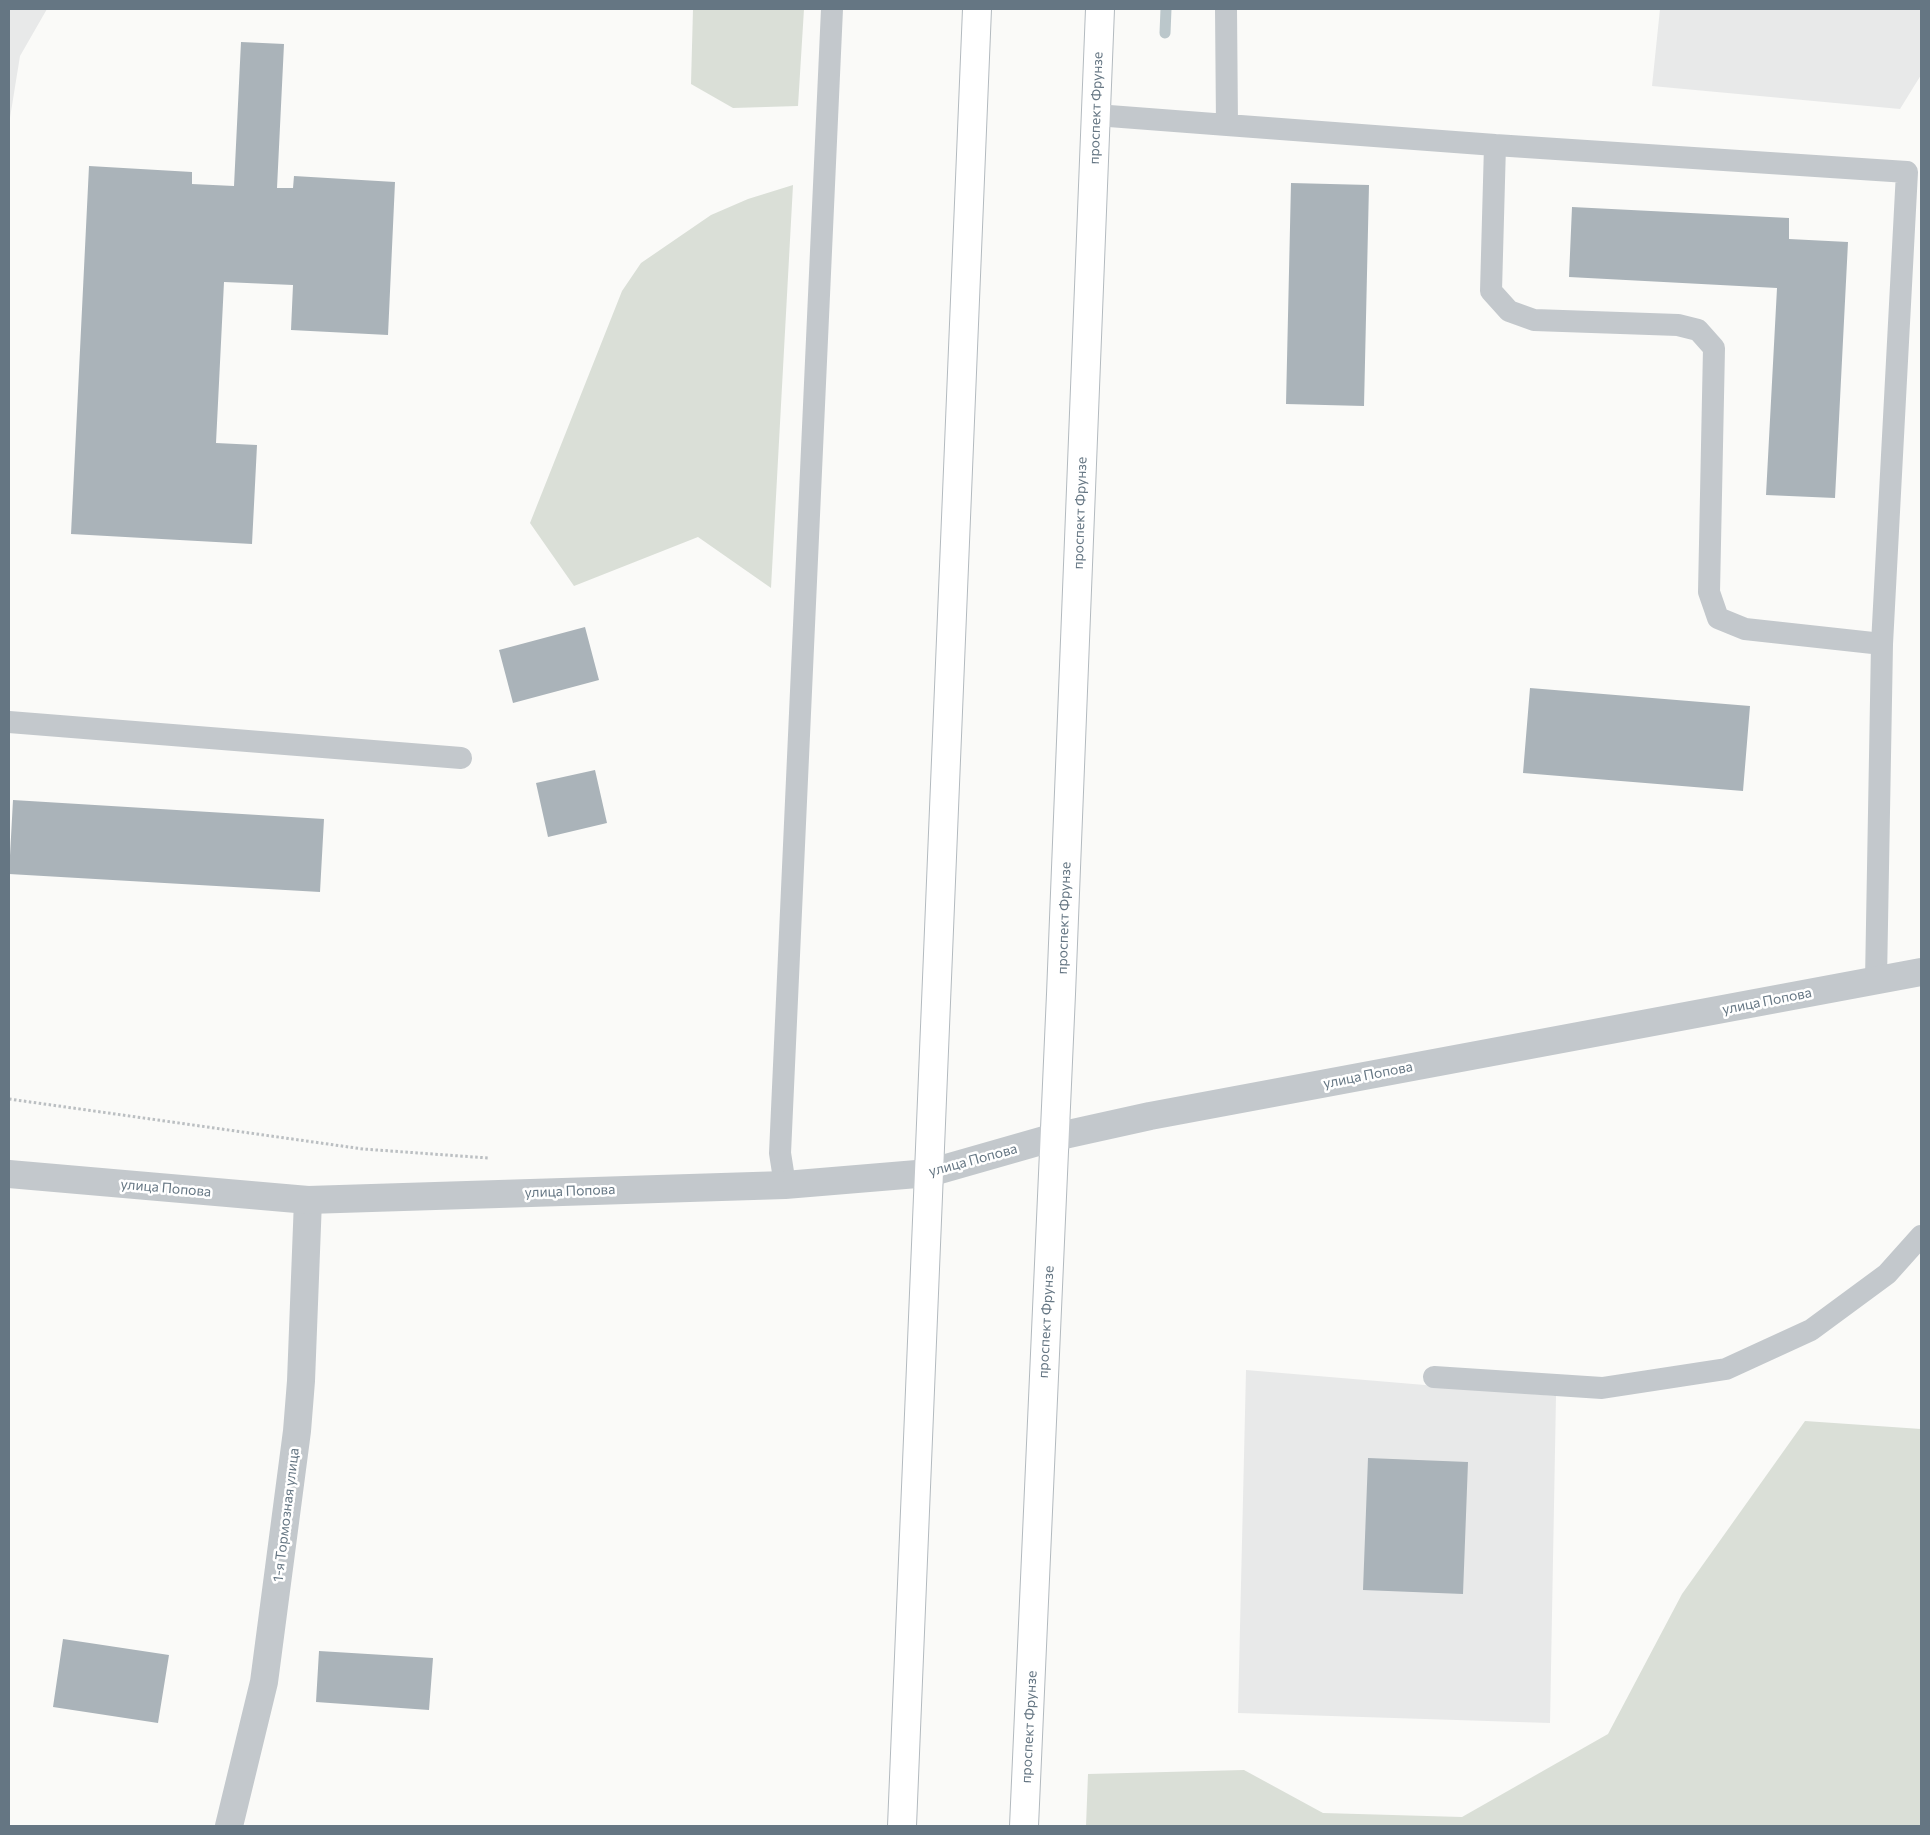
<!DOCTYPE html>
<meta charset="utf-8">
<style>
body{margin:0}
#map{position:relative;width:1930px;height:1835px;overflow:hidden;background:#fafaf8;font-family:Commissioner,sans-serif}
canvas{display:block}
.frame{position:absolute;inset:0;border:10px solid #657683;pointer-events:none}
</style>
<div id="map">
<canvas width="1930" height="1835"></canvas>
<div class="frame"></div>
</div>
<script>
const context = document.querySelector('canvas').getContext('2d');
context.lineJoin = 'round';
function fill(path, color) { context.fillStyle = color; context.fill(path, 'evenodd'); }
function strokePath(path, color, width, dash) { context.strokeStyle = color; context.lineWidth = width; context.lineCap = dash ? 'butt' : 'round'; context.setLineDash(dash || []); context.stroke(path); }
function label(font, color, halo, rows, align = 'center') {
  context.font = font + ' Commissioner,sans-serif'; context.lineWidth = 5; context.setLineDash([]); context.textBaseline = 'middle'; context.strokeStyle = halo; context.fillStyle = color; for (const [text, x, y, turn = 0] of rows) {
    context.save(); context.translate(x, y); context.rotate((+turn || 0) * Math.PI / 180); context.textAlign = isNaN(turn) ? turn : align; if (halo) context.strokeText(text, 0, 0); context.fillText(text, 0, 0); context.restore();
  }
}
const built = new Path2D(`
 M9 9H47L20 56 9 124Z
 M1660 9H1921V75L1900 109 1652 86Z
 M1246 1370 1556 1396 1550 1723 1238 1713Z`);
const green = new Path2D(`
 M693 9H804L798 106 733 108 691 84Z
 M793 185 771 588 698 537 574 586 530 523 622 291 641 263 711 215 748 199Z
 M1805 1421 1921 1429V1826H1086L1088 1774 1244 1770 1323 1813 1462 1817 1608 1734 1682 1594Z`);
const stream = new Path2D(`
 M1165 33 1166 9`);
const building = new Path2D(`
 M241 42 284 44 277 188H293L294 176 395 182 388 335 291 330 293 285 224 282 216 443 257 445 252 544 71 534 89 166 192 172V184L234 186Z
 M1291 183 1369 185 1364 406 1286 404Z
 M1572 207 1789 218V239L1848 242 1835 498 1766 495 1777 288 1569 277Z
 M585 627 599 680 513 703 499 650Z
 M1530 688 1750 706 1743 791 1523 773Z
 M595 770 607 823 548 837 536 783Z
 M13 800 324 819 320 892 9 874Z
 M1368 1458 1468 1462 1463 1594 1363 1590Z
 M63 1639 169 1655 158 1723 53 1707Z
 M319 1651 433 1658 429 1710 316 1702Z`);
const path = new Path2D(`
 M9 1099 363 1149 488 1158`);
const service = new Path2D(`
 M1226 9 1227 125 1495 145 1491 291 1509 311 1534 320 1678 325 1698 330 1714 348 1709 592 1718 618 1745 629 1882 644
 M1096 115 1227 125
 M1495 145 1907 172 1882 644 1876 980
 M9 722 461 758
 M785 1185 780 1153 832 9
 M1434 1377 1602 1388 1726 1369 1811 1330 1887 1274 1921 1236`);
const minor = new Path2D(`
 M229 1826 264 1682 297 1431 301 1381 308 1200`);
const tertiary = new Path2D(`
 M9 1174 308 1200 785 1185 929 1173 1055 1137 1150 1116 1921 972`);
const secondary = new Path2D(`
 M902 1826 977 9
 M1024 1826 1061 994 1100 9`);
const streetNames = [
 ["проспект Фрунзе",1096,108,-88],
 ["проспект Фрунзе",1080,513,-88],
 ["проспект Фрунзе",1064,918,-88],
 ["улица Попова",1767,1001,-11],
 ["улица Попова",1368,1075,-11],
 ["улица Попова",973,1160,-15],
 ["улица Попова",166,1188,5],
 ["улица Попова",570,1191,-2],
 ["проспект Фрунзе",1046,1322,-87],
 ["1-я Тормозная улица",286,1515,-83],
 ["проспект Фрунзе",1029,1727,-87]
];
fill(built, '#e8e9e9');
fill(green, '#dadfd7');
strokePath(stream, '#bbc7cb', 11);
fill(building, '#aab3b9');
strokePath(secondary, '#b3babf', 30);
strokePath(path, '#bbbfc2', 3, [2.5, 2.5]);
strokePath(service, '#c3c8cc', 22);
strokePath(minor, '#c3c8cc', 28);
strokePath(tertiary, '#c3c8cc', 28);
strokePath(secondary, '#fff', 28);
label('14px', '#657683', '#fff', streetNames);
</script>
